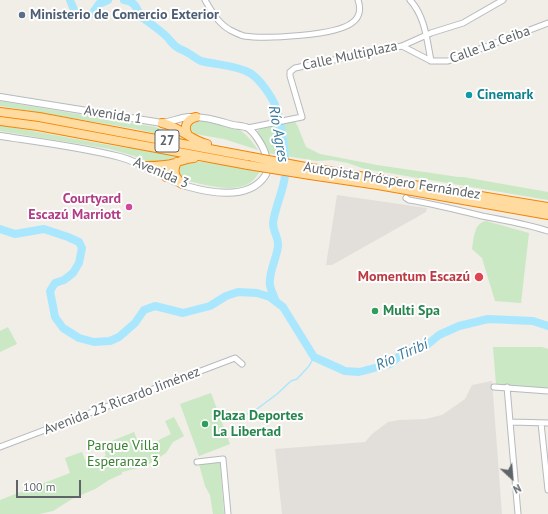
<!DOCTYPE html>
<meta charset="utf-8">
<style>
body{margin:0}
#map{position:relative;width:548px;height:514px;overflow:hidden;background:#f1ede7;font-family:"PT Sans",sans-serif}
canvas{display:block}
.north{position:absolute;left:492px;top:458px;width:40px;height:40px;-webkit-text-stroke:3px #fff;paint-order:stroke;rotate:154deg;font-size:11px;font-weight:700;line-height:16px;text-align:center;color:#5e6468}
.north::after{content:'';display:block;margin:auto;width:14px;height:18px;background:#5e6468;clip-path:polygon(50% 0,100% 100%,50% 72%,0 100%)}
.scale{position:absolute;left:16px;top:480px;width:65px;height:18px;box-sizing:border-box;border:2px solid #5e6468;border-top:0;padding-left:5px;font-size:12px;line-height:14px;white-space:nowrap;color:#5e6468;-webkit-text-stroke:3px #fff;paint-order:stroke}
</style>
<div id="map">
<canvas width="548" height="514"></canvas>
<div class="north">N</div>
<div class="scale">100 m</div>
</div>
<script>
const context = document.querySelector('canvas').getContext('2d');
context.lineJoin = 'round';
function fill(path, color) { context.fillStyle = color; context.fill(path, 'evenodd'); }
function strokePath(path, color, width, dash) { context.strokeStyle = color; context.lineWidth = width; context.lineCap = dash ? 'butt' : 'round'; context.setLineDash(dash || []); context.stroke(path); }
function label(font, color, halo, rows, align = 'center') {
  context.font = font + ' "PT Sans",sans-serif'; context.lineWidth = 4; context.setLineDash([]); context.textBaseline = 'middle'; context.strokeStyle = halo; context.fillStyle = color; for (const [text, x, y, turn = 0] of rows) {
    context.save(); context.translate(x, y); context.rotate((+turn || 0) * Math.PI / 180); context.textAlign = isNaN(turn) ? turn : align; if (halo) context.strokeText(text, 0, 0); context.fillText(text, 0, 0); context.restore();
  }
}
const industrial = new Path2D(`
 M337 195 406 205 427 208 426 212 332 265H326Z
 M492 381 502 514H282L275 449 365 442 372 434 388 422 399 420 425 419 442 415 465 399 472 385Z`);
const green = new Path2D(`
 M0 101 155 127 180 135 189 141 136 129 0 106Z
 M199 120C229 124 240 123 258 150L224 139 195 134 191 130 190 126 194 121Z
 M294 120 298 127 306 147 320 154 377 165 458 177H463L548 192V200L365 169 348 163 332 160 317 161 268 153 256 134 258 130 267 126Z
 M0 125 114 146 174 154 179 157 152 164 134 156 110 149 0 131Z
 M195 161 258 169 261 170C258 174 255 179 251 182 233 195 202 183 182 180L179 178 178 164Z
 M486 221 529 233 521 303 495 301 482 258 472 249C474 238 474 223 486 221Z
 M8 327 17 344 0 352V331Z
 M493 347H542L548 349V389L496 384Z
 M211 393 230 444 199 456 180 404Z
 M174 417 184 436 173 442 166 453 146 466 122 472V474L109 480 95 489 72 499 53 511 39 514H0V500L70 473 65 458 82 452 88 467 101 460 106 455 102 445 134 432 141 449 171 434 165 421Z
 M220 461 224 514H213L210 495 205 486 199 464Z`);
const stream = new Path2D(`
 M225 415 229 417 243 416 257 409 277 394 291 381 297 379 309 366 314 357`);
const river = new Path2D(`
 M70 0 75 12 83 17 92 14 99 4 108 0
 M124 0C138 2 136 11 143 18 151 24 160 30 167 37 171 41 173 46 180 49 182 50 185 51 188 53 192 55 196 59 201 61 217 65 236 65 250 73 260 79 272 97 276 107 282 124 287 158 285 176 283 192 275 207 273 223 273 232 279 238 278 246 277 258 268 273 270 285 271 291 274 296 276 302
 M0 229 15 234 44 229 68 237 79 242 82 248 79 263 73 273 64 280 55 283 50 291 55 317 63 328 79 338 94 342 110 341 119 337 135 323 144 310 155 306 183 313 210 306 226 296 238 292 257 293 270 297 283 307 314 357 345 371 359 372 390 364 404 352 427 345 439 335 459 326 488 319 533 321 548 326`);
const minor = new Path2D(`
 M205 0C212 12 218 23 230 30 234 32 240 35 244 36 264 39 338 36 353 22 360 17 361 8 358 0
 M410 0C425 16 427 40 431 61
 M402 46 431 61H448L548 23
 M248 128 302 117 290 76V72L295 68 402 46 431 33 463 23 503 0
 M406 198 409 200C434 204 458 210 482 216 504 220 526 224 548 231
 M494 387 548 391
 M507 387 518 514
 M511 422 548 423
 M541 423 548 490
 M0 447 235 358 242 364
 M197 462 223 459 228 514`);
const tertiary = new Path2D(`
 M0 97 162 123C171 122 179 118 188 117 204 116 218 121 233 125 237 126 244 126 248 128 254 132 261 143 264 150 267 158 270 168 265 176 248 201 210 193 186 186 163 178 143 163 120 157 81 147 40 142 0 136`);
const trunk = new Path2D(`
 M0 112 39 117 252 157
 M0 121 38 126 248 165
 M162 123C180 127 190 140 207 144
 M188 135C183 127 187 119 196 117
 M177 162C172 172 175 177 182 184
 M146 166C156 166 165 166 175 163 182 161 186 158 194 158
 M311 168 548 207
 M310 175 378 185 548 215
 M166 177 175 164`);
const trunkBridge = new Path2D(`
 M252 157 311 168
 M248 165 310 175`);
const markers = [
 [22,15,4,"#5c6f8a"],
 [469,95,4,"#0f9aa8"],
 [129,207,4,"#d1479c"],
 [479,277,5,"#e0444e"],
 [375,311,4,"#2e9e5b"],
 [205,424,4,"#2e9e5b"]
];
const shields = [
 [167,141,24]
];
const shieldNames = [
 ["27",167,141]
];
const serviceNames = [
 ["Ministerio de Comercio Exterior",30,15]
];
const streetNames = [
 ["Calle La Ceiba",490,45,-20],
 ["Calle Multiplaza",350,56,-12],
 ["Avenida 1",113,115,9],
 ["Avenida 3",161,173,23],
 ["Autopista Próspero Fernández",392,181,9],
 ["Avenida 23 Ricardo Jiménez",122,401,-21]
];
const cultureNames = [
 ["Cinemark",477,95]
];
const hotelNames = [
 ["Courtyard",121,199],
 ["Escazú Marriott",121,215]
];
const healthNames = [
 ["Momentum Escazú",470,277]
];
const leisureNames = [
 ["Multi Spa",383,311],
 ["Plaza Deportes",213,416],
 ["La Libertad",213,432]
];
const parkNames = [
 ["Parque Villa",123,446],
 ["Esperanza 3",123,462]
];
const waterNames = [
 ["Río Agres",278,134,80],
 ["Río Tiribí",402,355,-24]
];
fill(industrial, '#e2dfdb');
fill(green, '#c9e8c3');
strokePath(stream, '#a9e7ff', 1.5);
strokePath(river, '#a9e7ff', 8);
strokePath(minor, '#b7babe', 7);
strokePath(tertiary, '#b7babe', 8);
strokePath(trunk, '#f88300', 10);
strokePath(minor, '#fff', 5);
strokePath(tertiary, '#fff', 6);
strokePath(trunk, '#ffdb9f', 8);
strokePath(trunkBridge, '#f88300', 10, []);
strokePath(trunkBridge, '#ffdb9f', 8);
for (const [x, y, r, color] of markers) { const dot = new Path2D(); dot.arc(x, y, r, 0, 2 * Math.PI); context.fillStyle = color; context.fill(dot); strokePath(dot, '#fff', 1.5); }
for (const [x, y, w] of shields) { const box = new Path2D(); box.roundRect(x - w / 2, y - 11, w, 22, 3); context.fillStyle = '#fff'; context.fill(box); strokePath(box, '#5e6468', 1); }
label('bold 13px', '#5e6468', null, shieldNames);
label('bold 14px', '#4e5e75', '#fff', serviceNames, 'left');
label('14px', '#5e6468', '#fff', streetNames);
label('bold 14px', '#0d838f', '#fff', cultureNames, 'left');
label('bold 14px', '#b23c85', '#fff', hotelNames, 'right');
label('bold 14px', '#be3a42', '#fff', healthNames, 'right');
label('bold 14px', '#27864d', '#fff', leisureNames, 'left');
label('14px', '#3b8232', '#fff', parkNames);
label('italic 15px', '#39789a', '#fff', waterNames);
</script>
